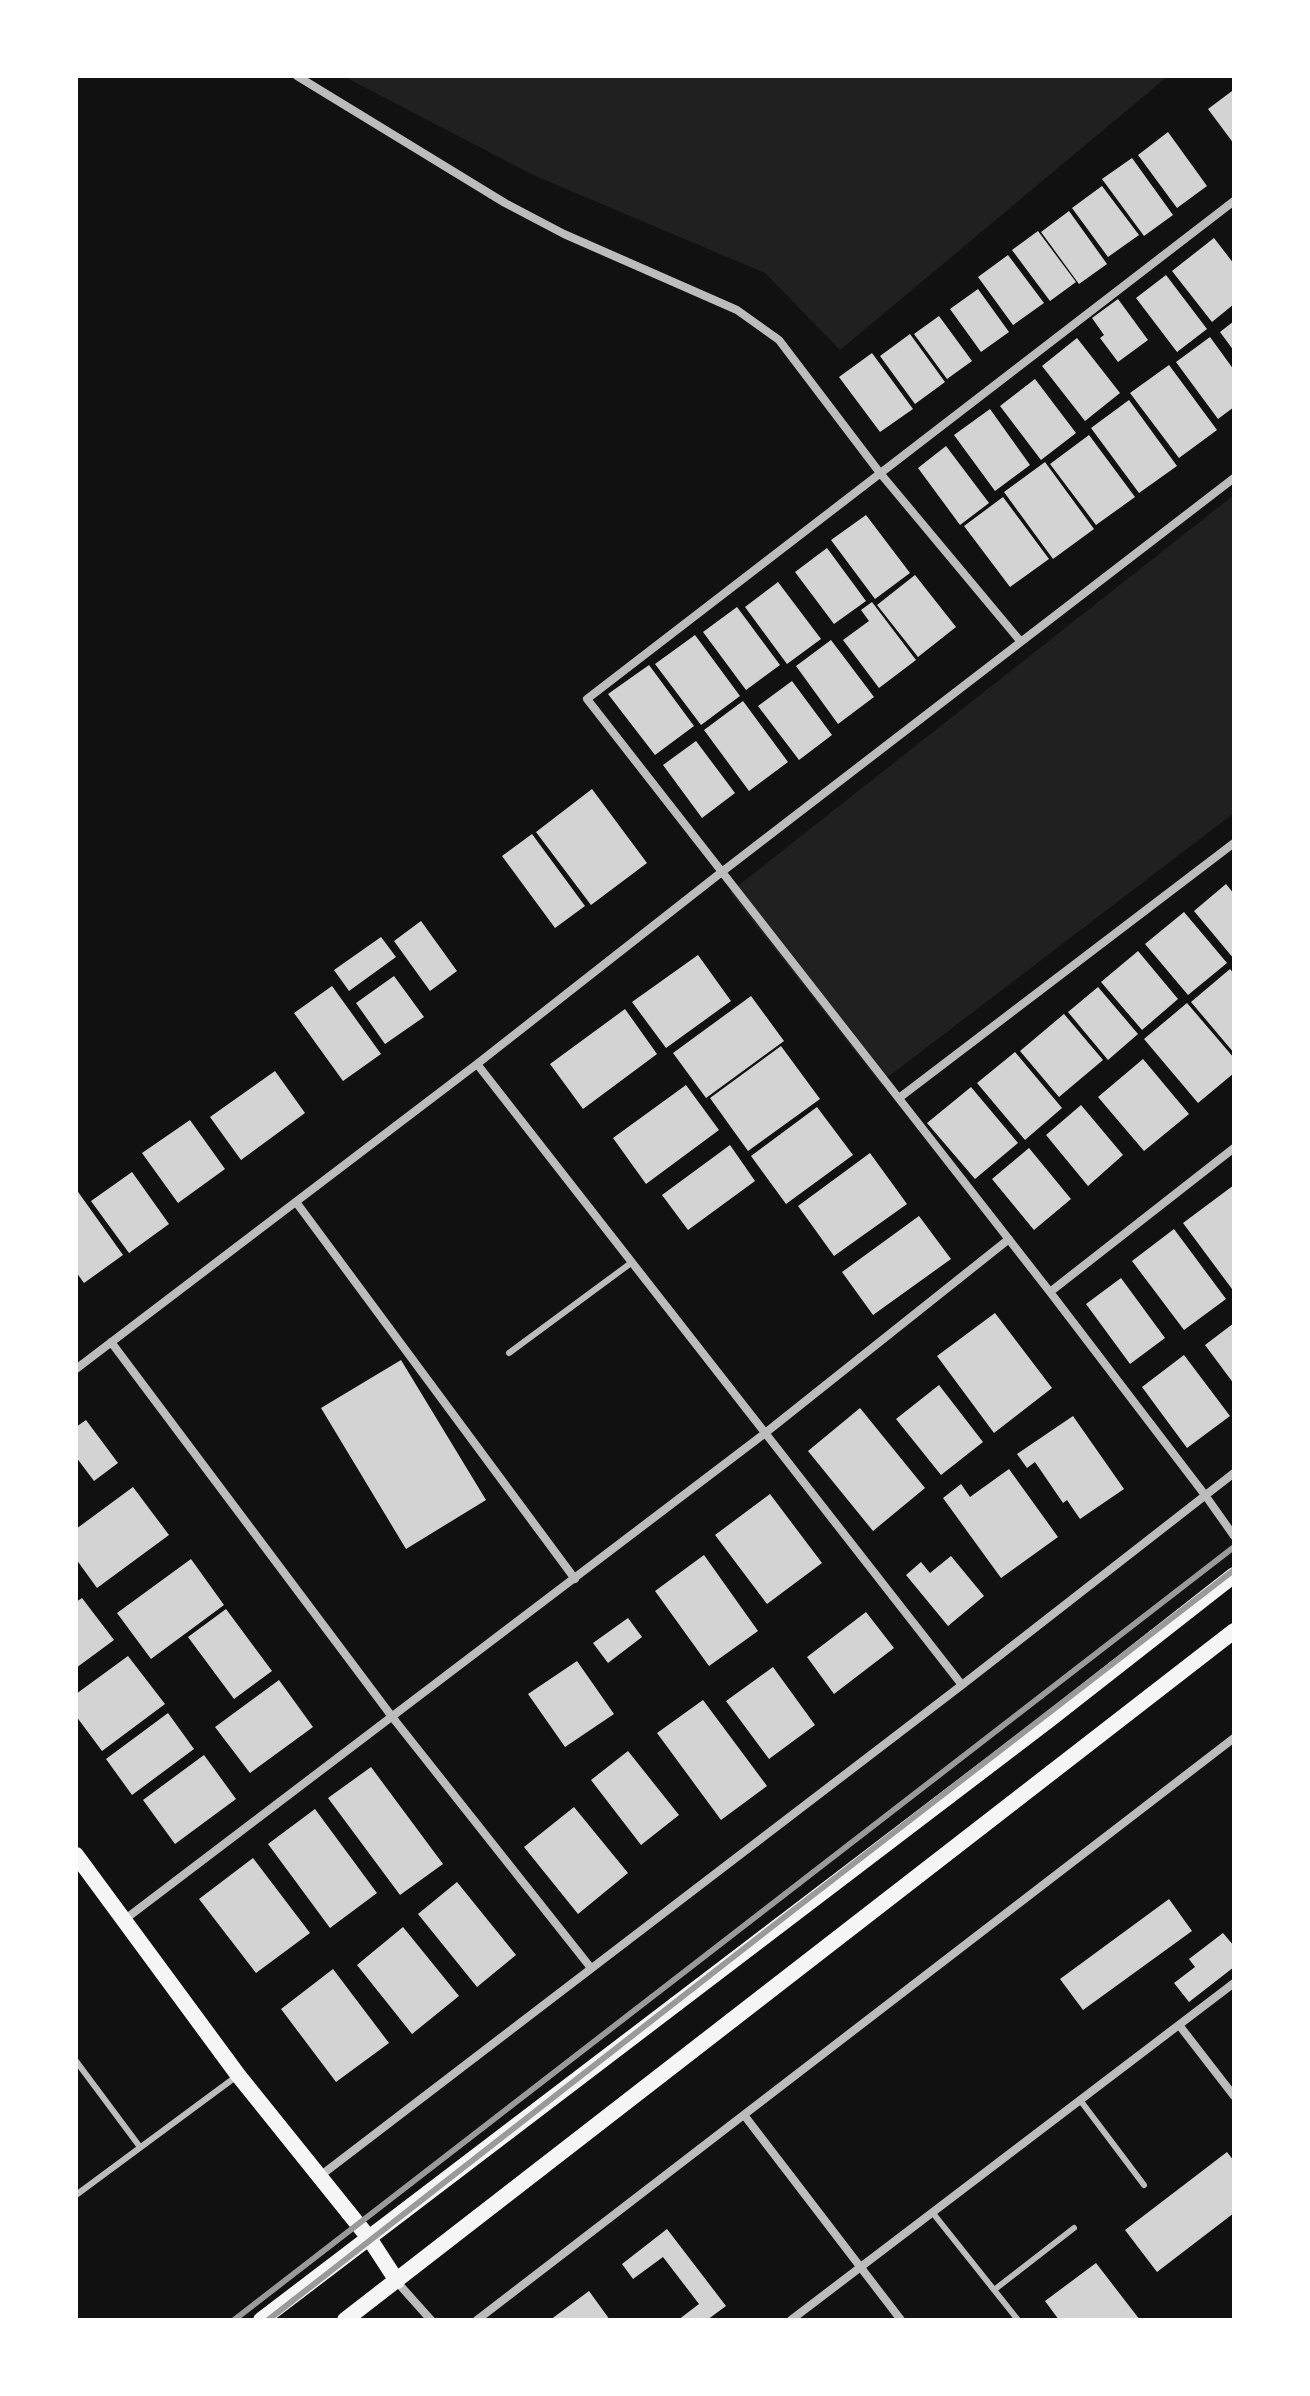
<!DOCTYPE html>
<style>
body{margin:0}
#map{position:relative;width:1310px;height:2396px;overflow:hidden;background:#111;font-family:"Archivo Narrow",sans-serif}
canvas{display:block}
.frame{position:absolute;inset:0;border:78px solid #fff;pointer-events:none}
</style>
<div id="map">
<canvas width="1310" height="2396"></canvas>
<div class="frame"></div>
</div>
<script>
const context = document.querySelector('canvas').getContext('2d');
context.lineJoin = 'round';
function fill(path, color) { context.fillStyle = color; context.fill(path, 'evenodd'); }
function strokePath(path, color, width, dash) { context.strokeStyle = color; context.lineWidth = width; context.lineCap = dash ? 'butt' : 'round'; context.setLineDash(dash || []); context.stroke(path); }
const green = new Path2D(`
 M343 76H1168L840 350 765 273 533 175Z
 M1234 495V813L880 1083 730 892Z`);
const building = new Path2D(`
 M1232 91 1234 93V144L1208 109Z
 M1168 132 1207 186 1177 208 1138 155Z
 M1132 158 1173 215 1144 236 1102 179Z
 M1102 186 1139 235 1108 257 1072 208Z
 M1069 211 1107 264 1079 284 1041 232Z
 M1038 231 1076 282 1050 301 1012 250Z
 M1214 238 1234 264V304L1212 322 1172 271Z
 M1008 255 1044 303 1013 325 978 277Z
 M1166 275 1207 329 1177 352 1136 298Z
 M978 289 1009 332 981 352 950 309Z
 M1118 299 1148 340 1118 362 1100 338 1104 335 1092 318Z
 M939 316 972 361 947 379 914 334Z
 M1234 321V351L1220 332Z
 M910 334 945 382 915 404 880 356Z
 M1210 337 1234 370V407L1218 419 1176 362Z
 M1077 338 1120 393 1085 421 1042 366Z
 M872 353 913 409 880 432 839 377Z
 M1169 365 1217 430 1179 458 1130 393Z
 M1035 379 1076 433 1041 460 1000 406Z
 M1129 400 1177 466 1139 493 1091 428Z
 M990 409 1030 465 995 491 954 435Z
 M1089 435 1135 497 1096 525 1050 464Z
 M946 446 989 503 960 525 918 468Z
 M1045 462 1094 529 1053 559 1004 492Z
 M1003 497 1049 559 1010 587 964 526Z
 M866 515 910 573 875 599 831 540Z
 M827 548 866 601 834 624 795 572Z
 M915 575 956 627 918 657 877 605Z
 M778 582 821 639 787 664 745 607Z
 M872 602 916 660 879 688 843 640 869 621 861 610Z
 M737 607 780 665 746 690 703 632Z
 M695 635 740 696 701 725 655 664Z
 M831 640 874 697 838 724 796 666Z
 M649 665 694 726 655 755 608 694Z
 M792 681 832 735 799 760 758 706Z
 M743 701 788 762 749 791 704 730Z
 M696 741 735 793 702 818 663 765Z
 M592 789 647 863 591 905 536 832Z
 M532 834 585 906 555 928 502 856Z
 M1226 884 1234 894V959L1194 911Z
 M1184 912 1227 963 1188 995 1145 944Z
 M421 921 457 971 430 991 394 941Z
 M381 937 396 957 349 991 334 970Z
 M1138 951 1178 999 1142 1030 1101 982Z
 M698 955 731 1001 666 1048 632 1002Z
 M1230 969 1234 974V1053L1191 1002Z
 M394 976 424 1017 385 1044 356 1003Z
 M332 986 381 1054 343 1081 294 1013Z
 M1098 987 1138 1034 1108 1060 1068 1012Z
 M751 996 784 1041 706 1098 673 1053Z
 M1187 1003 1234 1058V1073L1198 1103 1144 1039Z
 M625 1009 657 1054 583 1109 550 1064Z
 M1064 1014 1103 1060 1059 1097 1020 1051Z
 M781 1046 820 1099 748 1151 710 1098Z
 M1015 1052 1062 1108 1025 1140 977 1083Z
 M1143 1059 1189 1114 1144 1151 1098 1097Z
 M275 1071 305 1113 241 1160 210 1117Z
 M686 1085 719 1130 646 1184 613 1138Z
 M971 1087 1018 1143 975 1179 927 1123Z
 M1081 1105 1123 1155 1088 1186 1046 1135Z
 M817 1107 853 1155 786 1204 751 1156Z
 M190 1120 225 1169 178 1203 142 1153Z
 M730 1145 755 1181 688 1230 662 1195Z
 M1029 1148 1071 1199 1034 1230 992 1179Z
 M870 1153 907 1204 834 1256 798 1206Z
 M132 1172 169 1224 129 1253 91 1201Z
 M1234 1185V1288L1232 1289 1183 1223Z
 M76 1189 123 1255 84 1283 76 1272Z
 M919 1216 951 1259 873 1315 842 1272Z
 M1174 1229 1226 1299 1184 1330 1132 1261Z
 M1121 1278 1165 1338 1130 1364 1086 1304Z
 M995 1313 1052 1388 994 1433 937 1356Z
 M1234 1323V1384L1205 1345Z
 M1184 1355 1230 1416 1187 1448 1142 1387Z
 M401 1360 486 1500 406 1549 321 1408Z
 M939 1385 983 1442 941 1475 896 1419Z
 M860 1408 925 1488 873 1531 808 1451Z
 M1073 1416 1124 1489 1080 1519 1067 1500 1063 1503 1035 1462 1027 1468 1017 1454Z
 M86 1420 118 1463 94 1481 76 1457V1427Z
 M1009 1469 1058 1537 1001 1578 943 1498 961 1484 970 1497Z
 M133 1487 169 1535 97 1588 76 1559V1529Z
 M770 1494 822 1563 767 1604 715 1535Z
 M704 1555 758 1631 709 1666 655 1591Z
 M951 1556 984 1596 948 1626 906 1575 921 1562 930 1573Z
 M191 1559 224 1605 151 1659 117 1613Z
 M82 1598 114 1640 76 1668V1602Z
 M226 1609 272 1671 234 1699 188 1637Z
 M866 1612 894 1648 834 1694 807 1657Z
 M628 1618 642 1637 608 1663 593 1643Z
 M128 1656 165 1704 102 1751 76 1716V1694Z
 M577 1661 614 1714 565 1747 528 1694Z
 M773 1667 815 1725 769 1759 726 1701Z
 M279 1680 313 1727 250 1773 215 1727Z
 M703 1700 767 1786 721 1820 657 1733Z
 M168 1713 194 1749 132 1795 106 1759Z
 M628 1751 679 1815 641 1845 591 1780Z
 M204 1755 236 1799 175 1844 143 1800Z
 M371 1767 443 1864 400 1895 328 1798Z
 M574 1807 628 1873 578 1914 524 1847Z
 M315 1809 377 1893 330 1928 268 1844Z
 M253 1858 310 1933 256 1973 199 1899Z
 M457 1882 516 1955 477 1987 418 1914Z
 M1169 1899 1192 1931 1083 2010 1060 1979Z
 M403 1927 459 1996 412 2034 357 1965Z
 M1223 1933 1234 1946V1967L1189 2002 1174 1983 1195 1967 1189 1959Z
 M333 1969 389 2043 336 2082 281 2009Z
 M1227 2152 1234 2161V2213L1157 2272 1125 2230Z
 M667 2229 726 2306 707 2320H678L699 2304 663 2257 633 2279 622 2264Z
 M1096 2263 1140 2320H1059L1045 2301Z
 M589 2291 610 2320H550Z`);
const service = new Path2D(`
 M509 1353 631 1263
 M76 2061 140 2147
 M1080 2100 1144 2185
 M76 2195 237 2076
 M932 2212 1018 2320
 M994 2290 1074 2228`);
const minor = new Path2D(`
 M297 76 505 203 564 234 737 310 779 340 880 473 1021 642
 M1234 201 587 699 1050 1292 1205 1495 1234 1536
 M477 1064 962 1685
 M899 1098 1234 843
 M296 1202 575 1579
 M1050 1292 1234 1148
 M111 1342 393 1718 591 1968
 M76 1369 477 1064 723 871 1234 478
 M124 1920 764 1434 1009 1239
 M1179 2025 1234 2096
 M744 2115 901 2320
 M320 2176 962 1685 1234 1473
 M397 2282 431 2320
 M477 2320 1234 1738
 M791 2320 1234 1983`);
const secondary = new Path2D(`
 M76 1855 238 2075 369 2238 397 2281
 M261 2320 1049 1720 1234 1575
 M345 2320 1234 1631`);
const rail = new Path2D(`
 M234 2320 1234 1547
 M268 2320 787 1915 1234 1570`);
fill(green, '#202020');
fill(building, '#d3d3d3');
strokePath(service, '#bcbcbc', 6);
strokePath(minor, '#bcbcbc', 8);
strokePath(secondary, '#f5f5f5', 16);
strokePath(rail, '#9a9a9a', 6);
</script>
